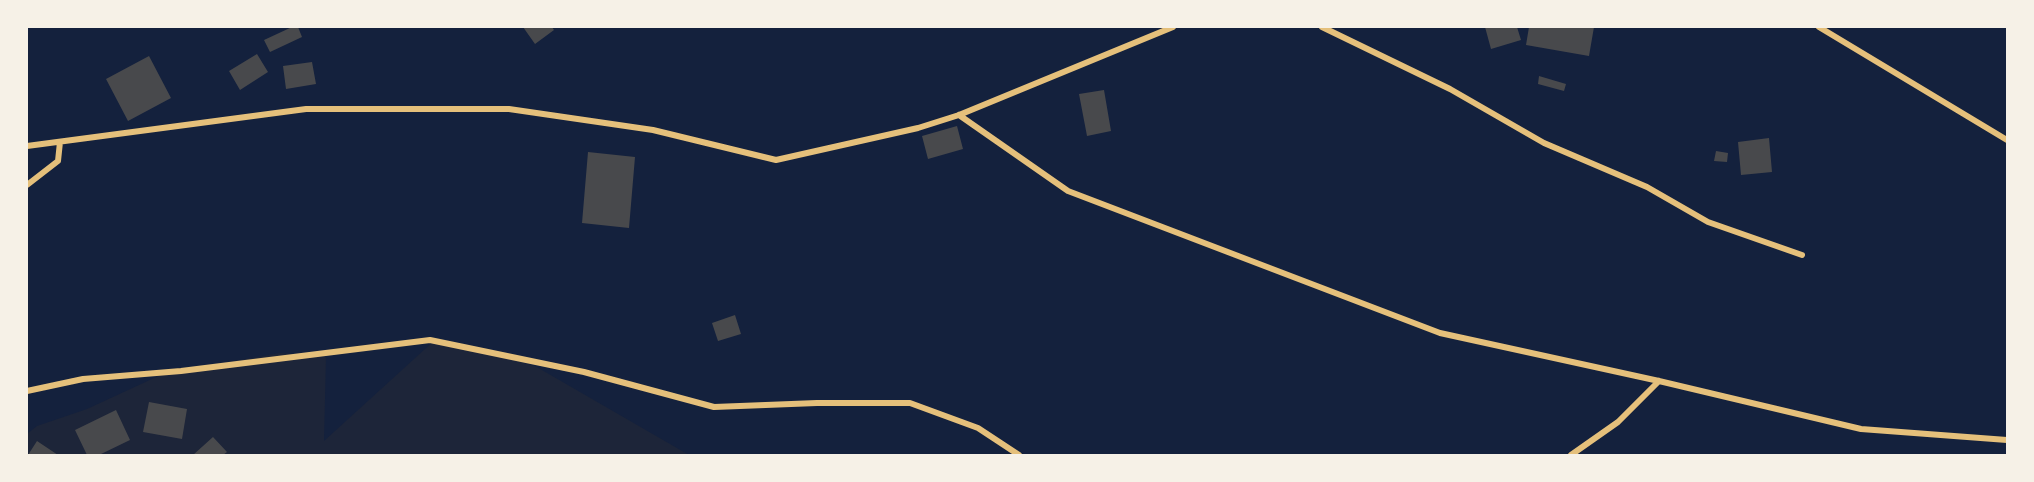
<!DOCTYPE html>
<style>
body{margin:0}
#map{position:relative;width:2034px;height:482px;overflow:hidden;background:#14213d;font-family:Helvetica,sans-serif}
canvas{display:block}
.frame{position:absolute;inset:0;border:28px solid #f6f1e7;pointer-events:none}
</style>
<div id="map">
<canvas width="2034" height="482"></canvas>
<div class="frame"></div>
</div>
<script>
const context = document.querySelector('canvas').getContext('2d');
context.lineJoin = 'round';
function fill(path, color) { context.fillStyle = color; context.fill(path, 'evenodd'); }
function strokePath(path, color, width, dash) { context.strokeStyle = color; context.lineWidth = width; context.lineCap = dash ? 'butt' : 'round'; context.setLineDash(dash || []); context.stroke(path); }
const green = new Path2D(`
 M436 339 535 366 689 455H27V434L37 426 87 409 165 373 280 353 326 357 324 441Z`);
const building = new Path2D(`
 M292 27H298L302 37 270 52 264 40Z
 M523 27H552L554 30 535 44Z
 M1485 27H1517L1521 40 1491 49Z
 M1529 27H1594L1589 56 1526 45Z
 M257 54 268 72 240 90 229 71Z
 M149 56 171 98 128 121 106 79Z
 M312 62 316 84 286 89 283 66Z
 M1539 76 1566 84 1564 91 1538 84Z
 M1104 90 1111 131 1087 136 1079 94Z
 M957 126 963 149 928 159 922 136Z
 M1769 138 1772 172 1741 175 1738 142Z
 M1716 151 1728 153 1727 162 1714 161Z
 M588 152 635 157 629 228 582 223Z
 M735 315 741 334 718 341 712 323Z
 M149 402 187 409 182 439 143 432Z
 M116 410 130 440 99 455H87L75 430Z
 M213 437 227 452 223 455H193Z
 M37 441 58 455H28Z`);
const minor = new Path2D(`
 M1322 27 1450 89 1544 143 1647 187 1708 222 1802 255
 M1819 27 2007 140
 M959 115 1068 191 1440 333 1659 381 1861 429 2007 440
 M27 146 306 109H509L653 130 776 160 918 128 959 115 1173 27
 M27 185 58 161 60 142
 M27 391 83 379 181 371 430 340 584 372 714 407 817 403H910L978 428 1019 455
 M1571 455 1618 422 1659 381`);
fill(green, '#1d2539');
fill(building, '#48494c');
strokePath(minor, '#e5c07b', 6);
</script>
